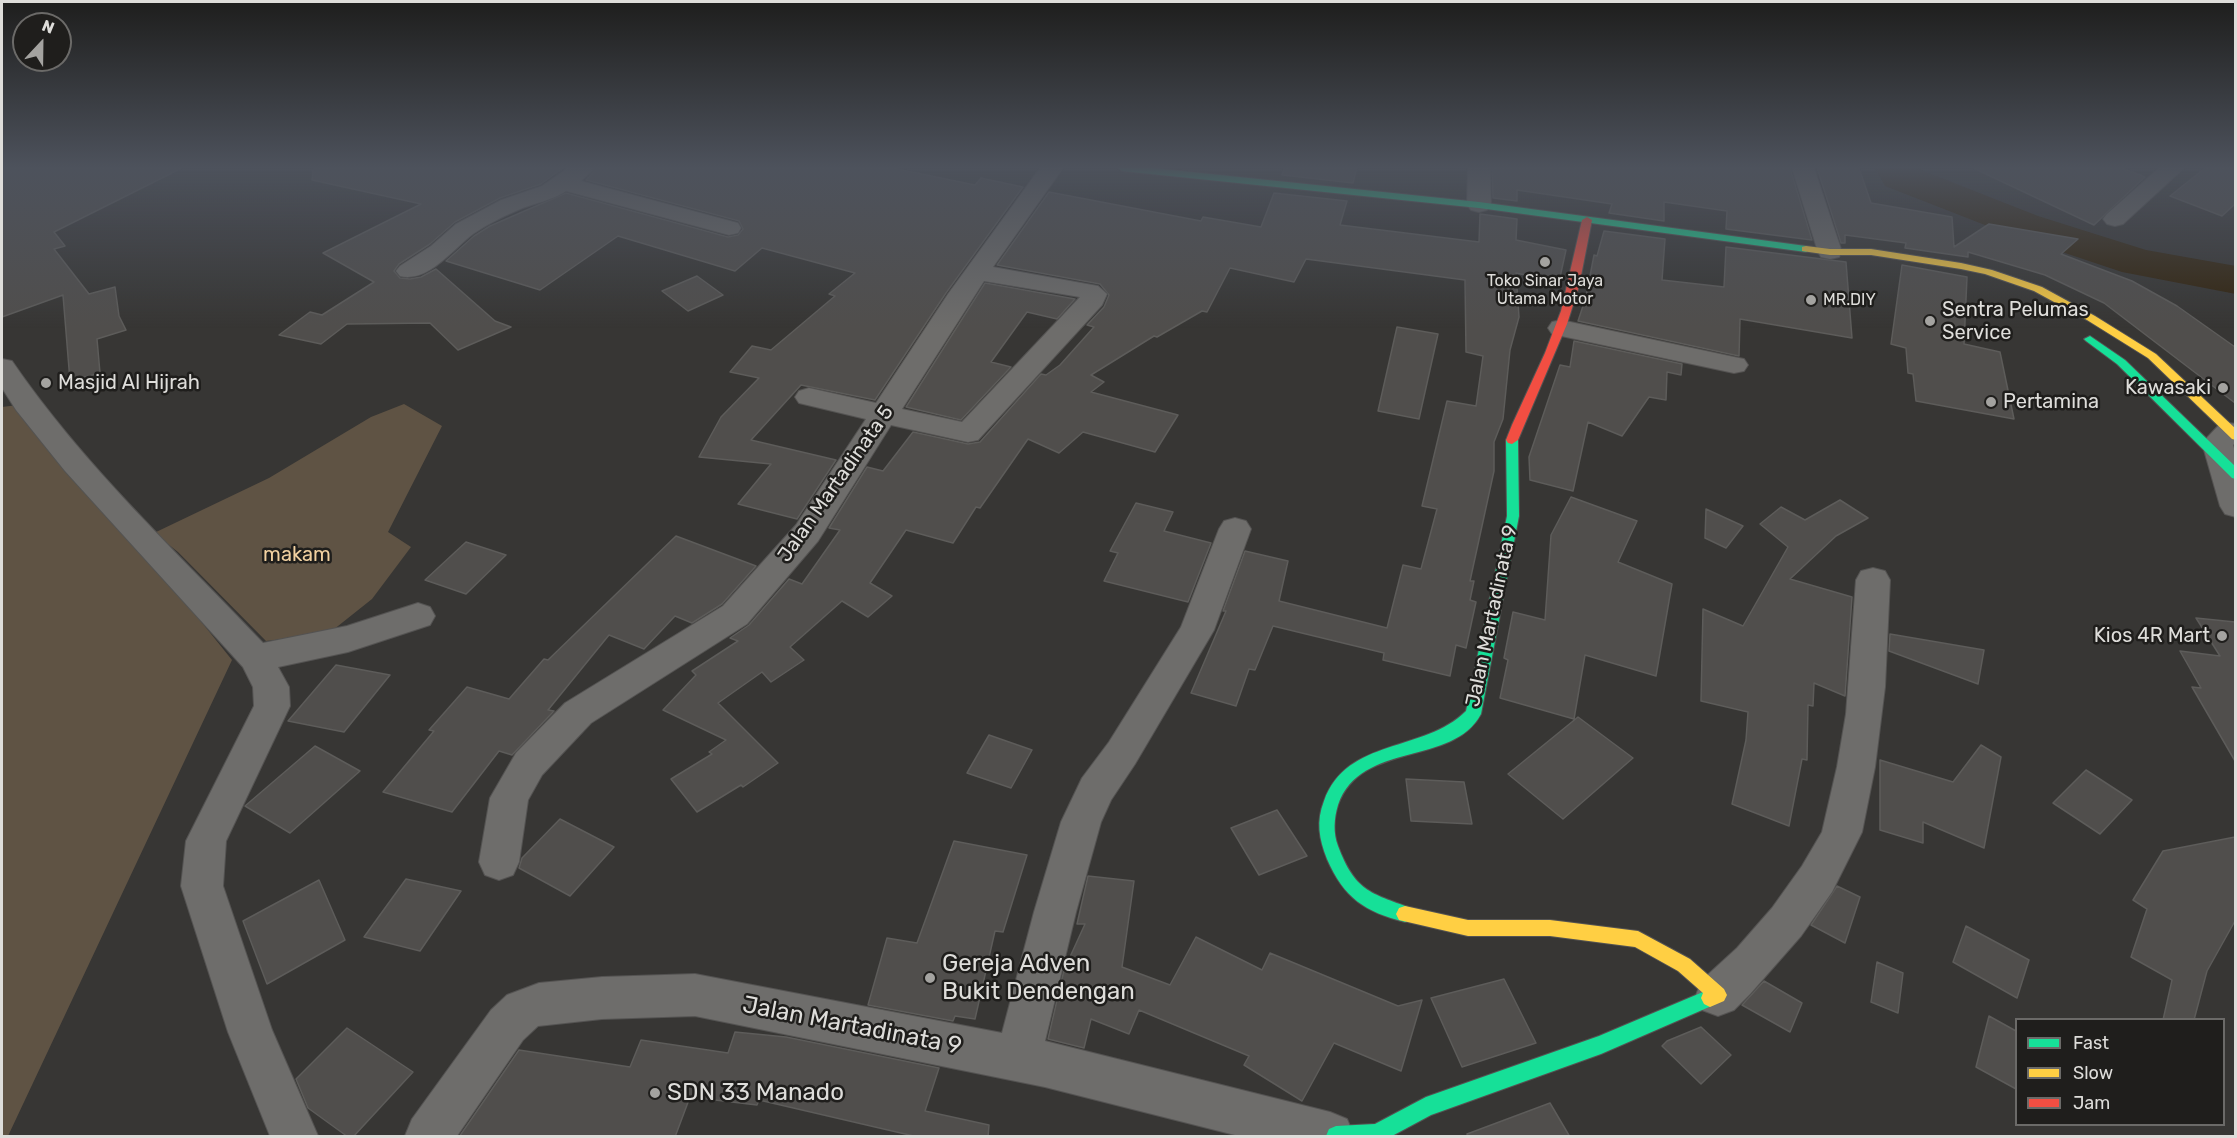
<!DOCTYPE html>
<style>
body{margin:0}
#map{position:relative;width:2237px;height:1138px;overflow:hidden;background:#373634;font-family:Rubik,sans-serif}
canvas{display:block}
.frame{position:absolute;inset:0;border:3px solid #deddda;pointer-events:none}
.legend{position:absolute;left:2015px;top:1018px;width:210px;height:108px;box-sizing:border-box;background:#1f1e1c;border:2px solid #6b6a68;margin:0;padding:8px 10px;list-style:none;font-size:18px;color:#deddda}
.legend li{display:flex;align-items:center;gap:12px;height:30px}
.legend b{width:30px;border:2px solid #6b6a68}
.north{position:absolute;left:12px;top:12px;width:60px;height:60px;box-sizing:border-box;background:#1f1e1c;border:2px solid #6b6a68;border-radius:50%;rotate:22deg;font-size:16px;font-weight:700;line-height:24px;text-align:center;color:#deddda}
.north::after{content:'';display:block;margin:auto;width:21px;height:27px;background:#a4a3a0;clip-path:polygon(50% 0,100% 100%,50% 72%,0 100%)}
</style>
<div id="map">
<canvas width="2237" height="1138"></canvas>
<div class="frame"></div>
<ul class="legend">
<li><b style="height:8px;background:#16e098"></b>Fast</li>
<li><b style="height:8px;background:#ffcf43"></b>Slow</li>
<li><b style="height:8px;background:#f24e42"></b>Jam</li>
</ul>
<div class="north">N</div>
</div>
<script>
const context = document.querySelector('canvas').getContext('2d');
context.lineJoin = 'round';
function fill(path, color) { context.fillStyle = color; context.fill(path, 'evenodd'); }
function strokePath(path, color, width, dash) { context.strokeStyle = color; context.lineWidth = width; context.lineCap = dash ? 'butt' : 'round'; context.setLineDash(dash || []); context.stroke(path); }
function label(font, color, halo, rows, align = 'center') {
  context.font = font + ' Rubik,sans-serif'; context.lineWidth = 5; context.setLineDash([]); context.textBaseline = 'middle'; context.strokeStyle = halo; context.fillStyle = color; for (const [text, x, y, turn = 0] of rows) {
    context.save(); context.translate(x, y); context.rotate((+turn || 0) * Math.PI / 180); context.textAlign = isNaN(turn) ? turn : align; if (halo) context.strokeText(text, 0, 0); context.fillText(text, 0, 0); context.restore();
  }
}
const green = new Path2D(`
 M26 404 232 660 8 1136H2V407Z
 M404 404 442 426 388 532 411 547 372 599 328 634 266 641 178 552 154 533 269 478 371 417Z`);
const river = new Path2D(`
 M1875 168H1916L2038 216 2146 250 2236 266V294L2122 272 2008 234 1885 186Z`);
const building = new Path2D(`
 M2 168H182L54 232 65 246 54 249 89 294 115 287 119 316 126 330 97 339 100 373 70 381 63 295 2 317Z
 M313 168H563L541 184 500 198 455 222 430 244 399 264 394 271 400 278 410 279 421 277 436 269 495 321 511 327 458 350 430 323 347 324 321 344 279 335 310 312 322 315 374 282 323 253 421 204 312 180Z
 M597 168H893L975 185 981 178 1023 187 946 293 875 400 801 385 751 440 836 460 797 519 738 504 771 464 699 457 721 417 759 378 730 372 752 346 771 350 835 296 829 294 855 273 762 248 735 271 618 236 540 290 446 261 474 236 490 226 566 193 728 237 738 235 743 229 739 221 586 180Z
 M1284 168H1357L1353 183 1282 175Z
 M1492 168H1790L1812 240 1726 229 1727 211 1664 202V221L1609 213 1612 204 1517 190V201L1493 198Z
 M1817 168H1859L1871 203 1952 217 1954 247 1989 224 2078 239 2061 254 2132 281 2177 306 2235 347V403L2104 303 2045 275 1968 252V257L1905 248 1906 243 1845 235V243H1841Z
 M1973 168H2122L2145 177 2094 225Z
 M2205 168H2235V204L2222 216 2170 196Z
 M1049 192 1201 221 1203 217 1261 227 1274 193 1347 201 1340 225 1479 242 1480 214 1517 219 1516 240 1566 250 1559 282 1516 273 1519 317 1510 350 1503 419 1494 442V471L1470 581H1474L1470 600 1476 602 1466 648 1456 645 1450 676 1383 660 1384 653 1273 626 1255 670 1249 669 1236 706 1191 693 1226 611H1223L1245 551 1288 561 1279 601 1387 628 1403 565 1421 569 1437 509 1422 506 1447 401 1476 406 1483 356 1466 352 1465 280 1306 259 1294 282 1230 268 1207 312 1202 311 1157 337 1154 336 1091 375 1104 382 1091 392 1178 415 1155 452 1083 432 1059 453 1028 439 980 508 976 507 953 543 906 530 870 583 892 596 868 617 842 601 790 647 804 660 771 682 762 672 718 703 778 763 743 787 741 785 697 812 671 779 712 754 709 752 726 740 663 710 696 675 692 671 738 641 730 638 749 625 789 579 802 584 840 530 829 528 867 467 883 471 913 432 968 444 980 442 1041 374 1046 375 1060 365 1094 327 1087 325 1104 307 1109 295 1100 284 997 265Z
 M1604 231 1665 239 1662 280 1724 287 1726 247 1846 262 1852 338 1740 319 1739 356 1578 321 1586 297 1594 255 1597 256Z
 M1902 265 1967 277 1964 344 2000 352 2014 419 1916 401 1913 374 1908 373 1906 348 1891 344Z
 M697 276 723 295 688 311 662 291Z
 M985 283 1075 299 1057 319 1027 312 991 362 1011 367 961 420 906 407Z
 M1397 327 1438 334 1419 419 1378 411Z
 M1574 341 1682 364 1681 375 1667 372 1666 400 1649 397 1622 436 1588 422 1573 491 1530 480 1529 457 1560 365 1570 367Z
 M1571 497 1637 521 1618 562 1672 584 1656 676 1585 655 1574 719 1500 698 1508 660 1504 658 1513 612 1545 620 1551 535Z
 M1840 500 1868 518 1836 536 1790 579 1852 597 1845 696 1814 683 1813 706 1808 705 1807 760 1802 759 1789 826 1732 804 1746 740 1748 712 1701 701 1703 609 1743 626 1788 547 1760 524 1781 507 1805 520Z
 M1136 503 1173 512 1164 531 1211 543 1188 602 1104 581 1118 553 1110 551Z
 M1706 509 1743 526 1726 548 1705 538Z
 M676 536 756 566 722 604 692 623 675 616 644 649 609 635 548 710 554 711 512 755 499 751 452 812 383 792 434 731 429 730 467 687 509 699 544 659 548 660Z
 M466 542 506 555 466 594 425 580Z
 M2196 618 2235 622V761L2192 687 2201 688 2180 651 2220 656Z
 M1890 634 1984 650 1978 684 1889 651Z
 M336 665 390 675 344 732 288 721Z
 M1578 717 1633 758 1563 819 1508 774Z
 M989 735 1032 750 1011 788 967 773Z
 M1981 745 2001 757 1984 848 1923 822V843L1880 830V760L1953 782Z
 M315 746 360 771 290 833 245 806Z
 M2086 770 2132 800 2100 834 2053 803Z
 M1406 779 1464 782 1472 824 1411 821Z
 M1277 810 1307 856 1259 875 1231 828Z
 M560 819 614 847 570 896 519 868 522 858Z
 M2235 837V921L2207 971 2194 1020H2163L2172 980 2131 957 2147 909 2133 900 2163 851Z
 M954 841 1027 855 1003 932 995 931 975 1019 955 1016 953 1021 868 1005 887 938 917 943Z
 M1088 876 1134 881 1122 967 1170 985 1196 937 1262 970 1270 953 1398 1006 1422 1000 1401 1071 1334 1043 1302 1101 1244 1065 1249 1056 1139 1010 1129 1034 1091 1019 1084 1048 1048 1039 1064 970 1085 924H1077Z
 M406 879 461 891 420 951 364 937Z
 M319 880 345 940 267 984 243 921Z
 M1837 886 1860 897 1845 943 1811 925Z
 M1966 926 2029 960 2017 998 1953 962Z
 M1877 962 1903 973 1898 1013 1871 1002Z
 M1504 979 1536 1043 1462 1067 1431 998Z
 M1764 981 1802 1003 1790 1032 1742 1005Z
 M1989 1016 2016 1031V1089L1976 1067Z
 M1701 1027 1731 1055 1701 1084 1662 1046 1667 1041Z
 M347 1028 413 1072 353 1137H348L308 1108 296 1079Z
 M735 1032 786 1037 939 1068 925 1111 989 1125 988 1137H918L759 1100 757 1105 690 1097 675 1137H459L519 1050 630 1067 641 1040 728 1053Z
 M1550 1103 1570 1137H1468L1467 1134Z`);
const street = new Path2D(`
 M568 168H595L581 181 738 223 741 228 738 233 729 235 566 191C551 201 534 203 518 210 504 216 486 225 473 234 453 249 428 283 400 276L396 271 400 266 431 246 456 224 501 200 542 186Z
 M1040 168H1063L993 267 1098 286 1107 294 1102 305 978 440 968 442 891 425 818 541 747 624 591 723 542 775 528 800 519 862 513 875 499 880 485 875 479 862 490 798 516 753 565 703 723 606 796 525 866 419 799 403 795 397 799 391 809 388 876 403 948 294ZM984 281 1080 297 962 422 902 409Z
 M1468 168H1490L1491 205 1487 210 1479 212 1471 210 1467 205Z
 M1792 168H1814L1842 252 1839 257 1830 259 1821 257 1818 252Z
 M2159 168H2184L2123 224 2115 226 2107 224 2103 219 2107 214Z
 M1561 320 1734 357 1744 359 1748 365 1744 371 1734 373 1552 334 1548 328 1552 322Z
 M2 359 12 361C83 465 177 552 263 643L347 626 418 603 430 607 435 616 430 625 348 652 278 667 289 687 290 706 226 841 223 886 272 1030 318 1136H270L228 1032 181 886 186 841 254 706 253 687 243 667 65 471 16 410 2 388Z
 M2229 423 2236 424V442L2233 445 2236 455V517L2225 514 2220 506 2202 443 2219 425Z
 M1235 518 1246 521 1251 529 1214 630 1135 764 1111 800 1101 822 1076 912 1045 1041 1330 1112 1347 1119 1354 1136H1239L1045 1087 695 1016 602 1019 538 1026 523 1040 457 1136H405L412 1119 491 1010 507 995 539 983 602 977 695 974 1002 1033 1034 912 1061 822 1082 778 1109 742 1181 627 1219 529 1224 521Z
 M1873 568 1885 571 1890 580 1885 687 1875 767 1862 832 1832 892 1801 936 1750 994 1734 1010 1718 1016 1702 1010 1696 995 1702 980 1737 948 1772 908 1802 866 1822 832 1837 767 1846 714 1856 580 1861 571Z`);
const fast = new Path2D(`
 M1118 168H1153L1479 202 1806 246 1811 249 1806 252 1479 208 1122 171Z
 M2090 336 2125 360 2236 467V479L2232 478 2117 364 2086 341 2084 339Z
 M1512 436 1518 440 1519 516 1481 714C1453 767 1361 740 1338 805 1334 818 1333 833 1338 846 1355 891 1370 893 1411 908L1414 914 1411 920 1405 922C1365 912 1344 898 1327 859 1319 839 1316 821 1324 801 1347 737 1424 753 1466 711L1507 516 1506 440Z
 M1710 989 1716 992 1719 998 1716 1004 1601 1054 1431 1115 1392 1136H1326L1329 1129 1336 1126 1375 1124 1426 1097 1599 1036Z`);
const slow = new Path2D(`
 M1806 246 1830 249H1871L1961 263 1992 270 2042 287 2095 316 2156 354 2236 429V440L2232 439 2148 358 2087 320 2034 291 1985 274 1961 269 1871 255H1830L1802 251V247Z
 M1405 906 1468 920H1550L1638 931 1690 959 1724 989 1727 995 1724 1001 1710 1007 1704 1004 1701 998 1703 993 1678 971 1635 947 1550 936H1468L1399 920 1396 914 1399 908Z`);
const jam = new Path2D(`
 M1587 217 1592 220 1579 286 1567 324 1518 440 1512 444 1508 443 1506 440 1512 425 1545 353 1561 311 1582 220Z`);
const markers = [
 [1545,262,6,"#a4a3a0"],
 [1811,300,6,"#a4a3a0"],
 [1930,321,6,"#a4a3a0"],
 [46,383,6,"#a4a3a0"],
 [2223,388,6,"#a4a3a0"],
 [1991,402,6,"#a4a3a0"],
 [2222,636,6,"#a4a3a0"],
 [930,978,6,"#a4a3a0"],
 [655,1093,6,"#a4a3a0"]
];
const farPoinames = [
 ["Toko Sinar Jaya",1545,281],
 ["Utama Motor",1545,299],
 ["MR.DIY",1823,300,"left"]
];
const poiNames = [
 ["Sentra Pelumas",1942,310],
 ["Service",1942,333],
 ["Masjid Al Hijrah",58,383],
 ["Kawasaki",2211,388,"right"],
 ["Pertamina",2003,402],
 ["Kios 4R Mart",2210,636,"right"]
];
const streetNames = [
 ["Jalan Martadinata 5",836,484,-55],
 ["Jalan Martadinata 9",1492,616,-78]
];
const parkNames = [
 ["makam",297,555]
];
const nearPoinames = [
 ["Gereja Adven",942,964],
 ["Bukit Dendengan",942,992],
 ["SDN 33 Manado",667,1093]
];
const nearStreetnames = [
 ["Jalan Martadinata 9",852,1026,11]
];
fill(green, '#5f5344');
fill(river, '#32240e');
fill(building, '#504e4c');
strokePath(building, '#5d5c5a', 1.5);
strokePath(street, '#545352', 2);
strokePath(fast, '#545352', 2);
strokePath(slow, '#545352', 2);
strokePath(jam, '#545352', 2);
fill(street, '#6e6d6b');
fill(fast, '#16e098');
fill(slow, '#ffcf43');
fill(jam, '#f24e42');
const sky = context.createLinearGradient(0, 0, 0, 328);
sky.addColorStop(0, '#1e1e1d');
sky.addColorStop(0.51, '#4d525c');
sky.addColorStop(1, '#4d525c00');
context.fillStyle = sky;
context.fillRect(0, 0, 2237, 328);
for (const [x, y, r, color] of markers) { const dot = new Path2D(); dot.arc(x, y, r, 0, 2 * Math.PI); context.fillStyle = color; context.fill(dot); strokePath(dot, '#1f1e1c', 2); }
label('16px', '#deddda', '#1f1e1c', farPoinames);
label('20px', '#deddda', '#1f1e1c', poiNames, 'left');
label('20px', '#deddda', '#1f1e1c', streetNames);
label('20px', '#f1d0a0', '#1f1e1c', parkNames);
label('24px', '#deddda', '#1f1e1c', nearPoinames, 'left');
label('24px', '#deddda', '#1f1e1c', nearStreetnames);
</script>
